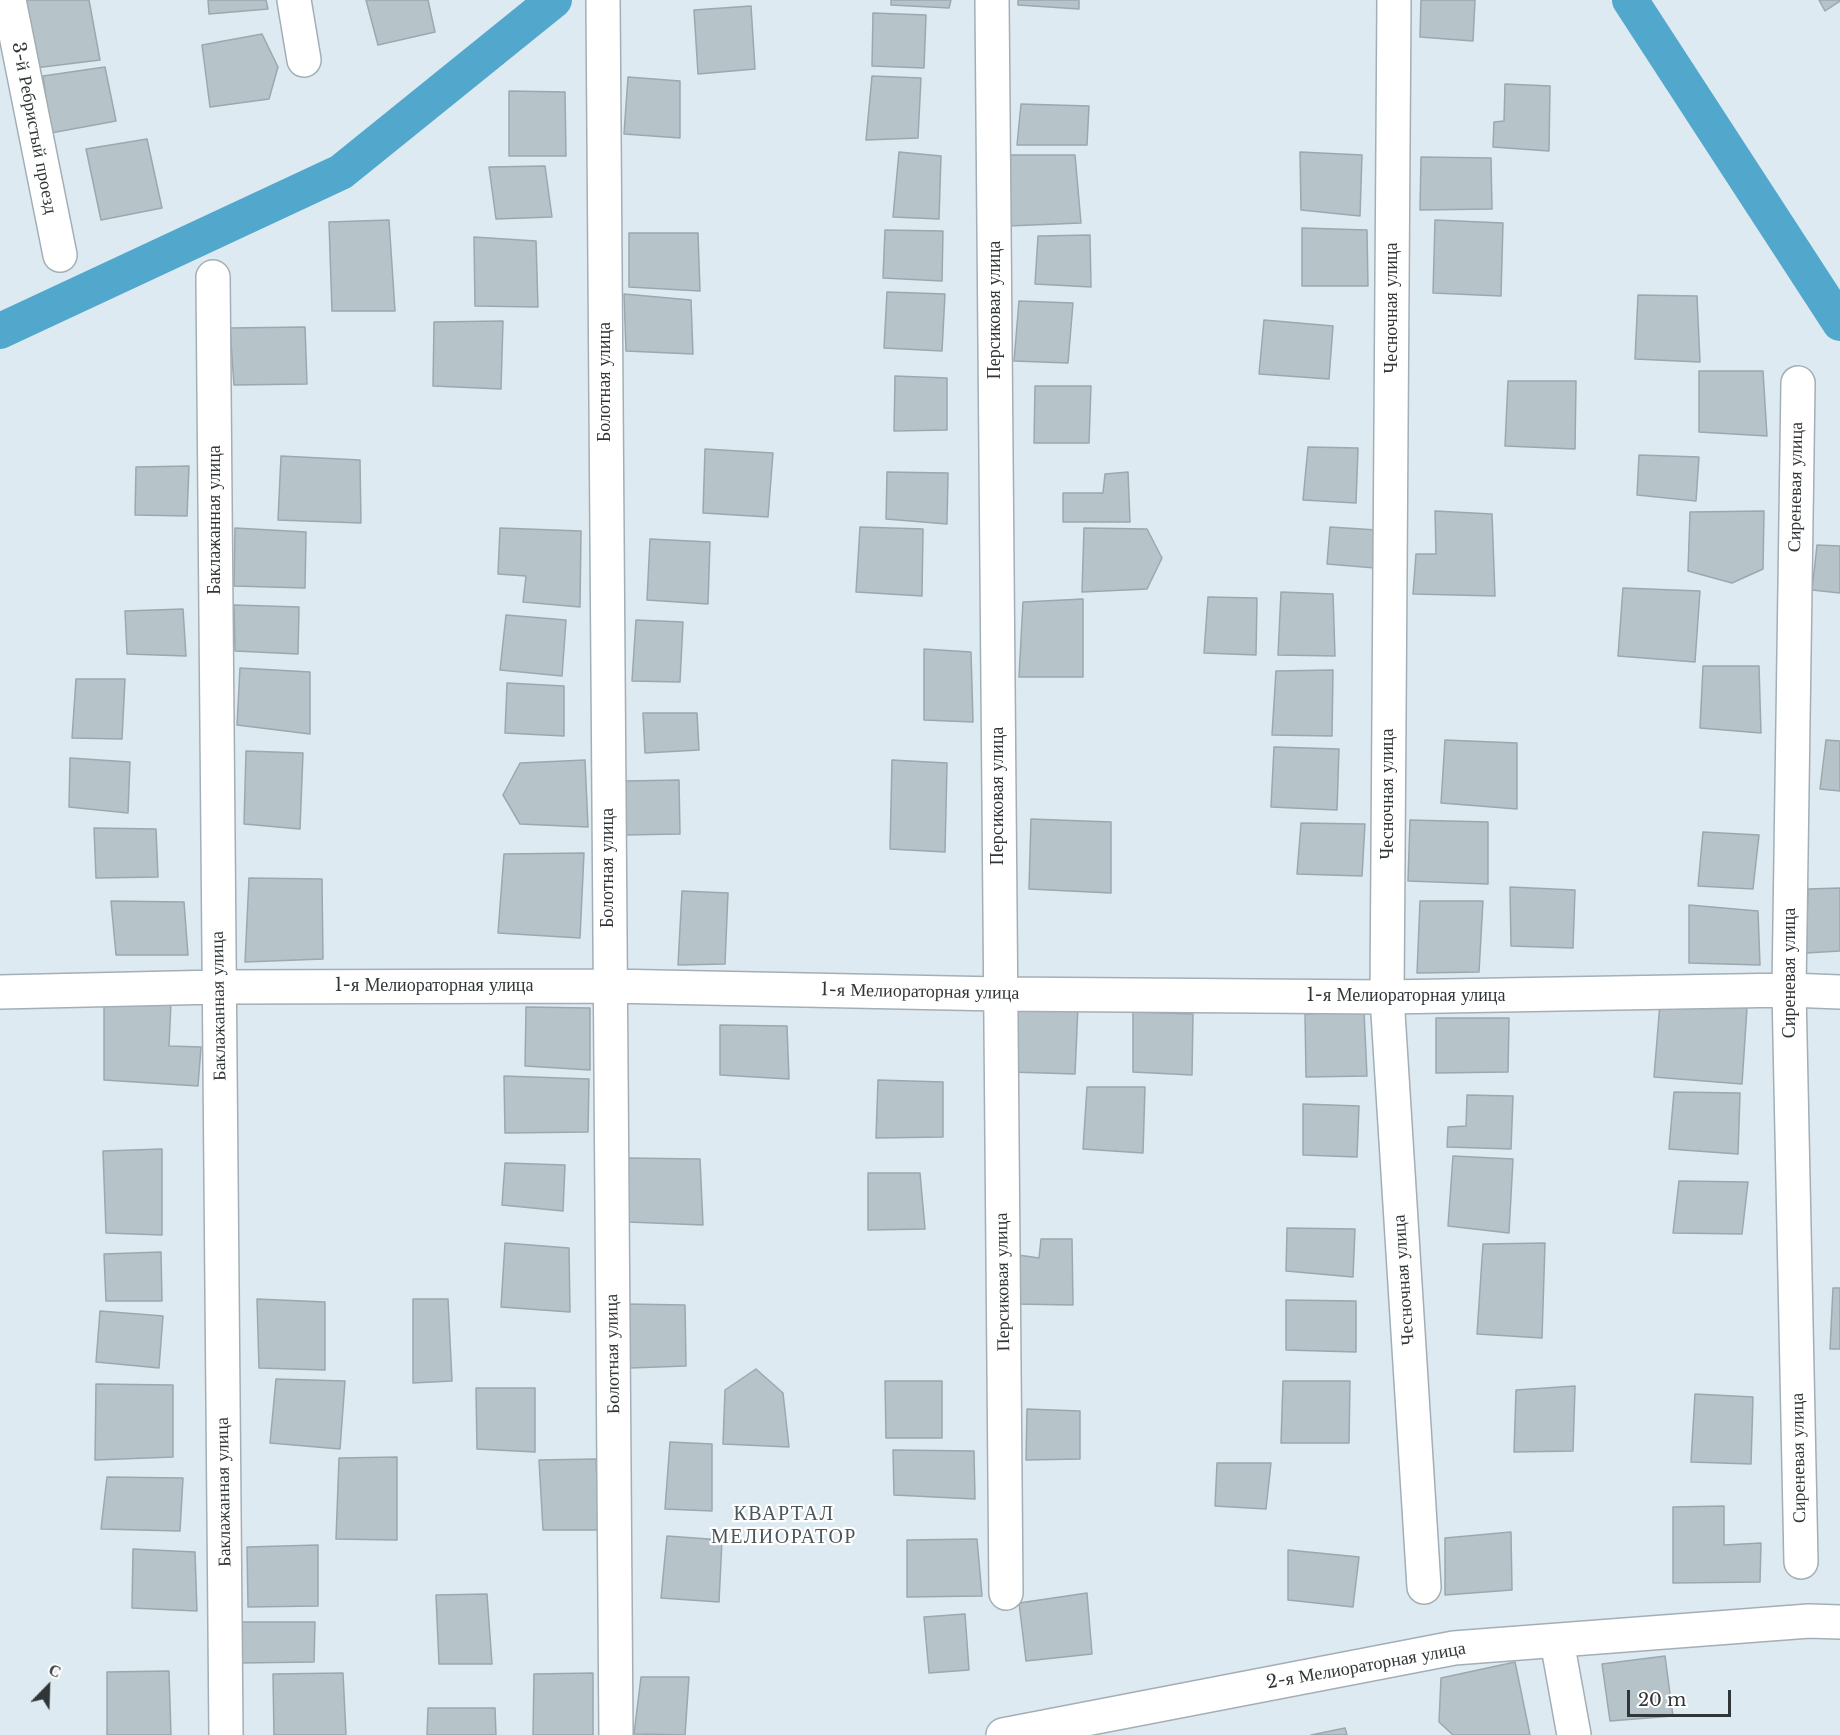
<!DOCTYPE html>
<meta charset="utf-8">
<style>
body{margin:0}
#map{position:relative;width:1840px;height:1735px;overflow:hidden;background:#ddeaf1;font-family:"Libre Baskerville",serif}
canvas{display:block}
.north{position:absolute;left:18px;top:1657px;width:60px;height:60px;-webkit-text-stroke:4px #fff;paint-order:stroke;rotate:23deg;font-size:16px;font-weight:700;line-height:24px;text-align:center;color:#303537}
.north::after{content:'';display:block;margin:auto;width:21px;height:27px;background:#303537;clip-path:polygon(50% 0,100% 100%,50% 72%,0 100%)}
.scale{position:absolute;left:1627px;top:1690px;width:104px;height:27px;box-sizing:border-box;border:3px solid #303537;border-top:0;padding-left:8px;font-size:18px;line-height:21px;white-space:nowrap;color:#303537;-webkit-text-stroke:4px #fff;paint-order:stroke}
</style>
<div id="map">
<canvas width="1840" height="1735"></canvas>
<div class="north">С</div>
<div class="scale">20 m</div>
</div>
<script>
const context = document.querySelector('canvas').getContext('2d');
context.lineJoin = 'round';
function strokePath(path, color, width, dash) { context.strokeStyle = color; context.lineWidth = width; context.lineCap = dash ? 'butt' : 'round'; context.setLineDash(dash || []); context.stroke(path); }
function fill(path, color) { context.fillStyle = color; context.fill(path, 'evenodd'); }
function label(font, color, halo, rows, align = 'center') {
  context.font = font + ' "Libre Baskerville",serif'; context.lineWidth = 4.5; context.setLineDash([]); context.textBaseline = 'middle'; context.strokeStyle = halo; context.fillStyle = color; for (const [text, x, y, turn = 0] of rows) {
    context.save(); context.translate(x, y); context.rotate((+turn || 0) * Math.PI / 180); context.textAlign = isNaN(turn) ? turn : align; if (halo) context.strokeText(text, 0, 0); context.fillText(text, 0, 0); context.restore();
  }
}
const canal = new Path2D(`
 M1630 0 1840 323
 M0 331 341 172 554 0`);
const building = new Path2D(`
 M23 0H89L100 60 35 68Z
 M208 0H266L268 9 209 14Z
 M366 0H428L435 32 378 45Z
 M891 0H951L949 8 891 5Z
 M1018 0H1079V9L1018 5Z
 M1421 0H1475L1473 41 1420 37Z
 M1819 0H1840V1L1825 11Z
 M751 6 755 69 698 74 694 10Z
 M873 13 926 15 924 68 872 66Z
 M262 34 278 67 269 99 210 107 202 45Z
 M105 67 116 121 51 133 43 76Z
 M872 76 921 78 918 138 866 140Z
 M628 77 680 81V138L624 134Z
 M1505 84 1550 86 1549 151 1493 147 1494 122 1504 121Z
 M509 91 565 92 566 156H509Z
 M1021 104 1089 106 1087 145H1017Z
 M147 139 162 208 101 220 86 149Z
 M899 152 941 156 939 219 893 217Z
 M1300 152 1362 155 1360 216 1301 210Z
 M1006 155H1075L1081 223 1008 226Z
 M1421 157 1491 158 1492 209 1420 210Z
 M545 166 552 217 496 219 489 167Z
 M389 220 395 311H332L329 222Z
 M1435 220 1503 223 1501 296 1433 293Z
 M1302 228 1367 230 1368 286H1302Z
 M885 230 943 231 942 281 883 278Z
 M629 233H698L700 291 629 287Z
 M1090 235 1091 287 1035 284 1038 236Z
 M474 237 536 241 538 307 475 306Z
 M887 292 945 294 942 351 884 348Z
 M624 294 691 300 693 354 626 351Z
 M1638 295 1697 296 1700 362 1635 359Z
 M1019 301 1073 303 1068 363 1014 361Z
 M1264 320 1333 326 1329 379 1259 374Z
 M503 321 501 389 433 386 434 322Z
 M305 327 307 384 234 385 230 328Z
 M1699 371H1763L1767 436 1699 432Z
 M895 376 947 378V430L894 431Z
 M1508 381H1576L1575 449 1505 446Z
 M1035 386H1091L1089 443H1034Z
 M1308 447 1358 448 1356 503 1303 500Z
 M705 449 773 453 768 517 703 513Z
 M1639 455 1699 457 1696 501 1637 495Z
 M281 456 360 460 361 523 278 520Z
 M189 466 187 516 135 515 136 467Z
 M887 472 948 473 947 524 886 519Z
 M1128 472 1130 522H1063V493H1103L1105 474Z
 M1435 511 1492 514 1495 596 1413 594 1416 554H1436Z
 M1764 511 1763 569 1732 583 1688 571 1690 512Z
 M860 527 923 529 922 596 856 592Z
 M1330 527 1377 530 1375 568 1327 564Z
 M235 528 306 532 305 588 234 586Z
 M500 528 581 531 580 607 523 602 526 576 498 574Z
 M1084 528 1147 529 1162 558 1147 589 1082 592Z
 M650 539 710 542 708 604 647 600Z
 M1817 545 1840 546V593L1812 590Z
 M1623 588 1700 591 1695 662 1618 656Z
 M1281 592 1333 594 1335 656 1278 655Z
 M1208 597 1257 598 1256 655 1204 653Z
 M1083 599V677H1019L1023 602Z
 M234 605 299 607 298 654 235 651Z
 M183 609 186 656 127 654 125 611Z
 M506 615 566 620 562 676 500 670Z
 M636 620 683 622 680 682 632 681Z
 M924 649 971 652 973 722 924 720Z
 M1703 666H1759L1761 733 1700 728Z
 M240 668 310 672V734L237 725Z
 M1333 670 1332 736 1272 735 1276 671Z
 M76 679H125L122 739 72 738Z
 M507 683 564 686V736L505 733Z
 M643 713H697L699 750 645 753Z
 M1445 740 1517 743V809L1441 803Z
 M1826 740 1840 741V791L1820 789Z
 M1274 747 1339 749 1337 810 1271 807Z
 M246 751 303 753 300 829 244 824Z
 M70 758 130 762 128 813 69 807Z
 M585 760 588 827 520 824 503 795 520 763Z
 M892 760 947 763 945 852 890 849Z
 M679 780 680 834 624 835 626 781Z
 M1031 819 1111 822V893L1029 889Z
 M1410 820 1488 822V884L1408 881Z
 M1301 823 1365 824 1362 876 1297 874Z
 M94 828 156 829 158 877 96 878Z
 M1703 832 1759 835 1753 889 1698 886Z
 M584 853 580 938 498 933 504 854Z
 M249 878 322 879 323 959 245 962Z
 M1510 887 1575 890 1573 948 1511 946Z
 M1840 888V951L1806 953 1808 889Z
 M682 891 728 893 725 964 678 965Z
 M111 901 184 902 188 955H116Z
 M1420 901H1483L1479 972 1417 973Z
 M1689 905 1758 911 1760 965 1689 963Z
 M104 1002H171L169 1046 201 1047 198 1086 104 1080Z
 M1660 1003 1747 1008 1742 1084 1654 1077Z
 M1078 1006 1075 1074 1011 1072 1009 1007Z
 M526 1007 590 1008V1070L525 1066Z
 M1364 1011 1367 1076 1306 1077 1305 1014Z
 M1133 1012 1193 1014 1192 1075 1133 1072Z
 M1436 1018H1509L1508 1072 1436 1073Z
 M720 1025 787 1026 789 1079 720 1075Z
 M504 1076 589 1079 588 1132 505 1133Z
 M878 1080 943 1082V1137L876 1138Z
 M1087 1087H1145L1143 1153 1083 1149Z
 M1674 1092 1740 1093 1738 1154 1669 1149Z
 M1467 1095 1513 1096 1511 1149 1447 1147 1448 1127 1466 1126Z
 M1303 1104 1359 1106 1357 1157 1303 1155Z
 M162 1149V1235L106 1233 103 1151Z
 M1453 1156 1513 1159 1509 1233 1448 1226Z
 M626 1158 700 1159 703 1225 628 1222Z
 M505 1163 565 1165 563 1211 502 1205Z
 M868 1173H920L925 1229 868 1230Z
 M1679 1181 1748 1182 1742 1234 1673 1233Z
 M1287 1228 1355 1229 1353 1277 1286 1271Z
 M1041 1239H1072L1073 1305 1016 1304 1018 1255 1039 1258Z
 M505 1243 569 1248 570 1312 501 1307Z
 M1545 1243 1542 1338 1477 1334 1483 1244Z
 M161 1252 162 1301H106L104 1254Z
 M1833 1288H1840V1349H1830Z
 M257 1299 325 1302V1370L259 1368Z
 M413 1299H448L452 1381 413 1383Z
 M1286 1300 1356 1301V1352L1286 1350Z
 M627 1304 685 1305 686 1366 630 1368Z
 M100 1311 163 1316 159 1368 96 1362Z
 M756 1369 783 1393 789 1447 723 1444 725 1390Z
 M276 1379 345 1381 340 1449 270 1443Z
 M885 1381H942V1438H886Z
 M1283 1381H1350L1349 1443H1281Z
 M96 1384 173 1385V1457L95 1460Z
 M1575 1386 1573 1451 1514 1452 1516 1390Z
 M476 1388H535V1452L477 1449Z
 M1695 1394 1753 1397 1751 1464 1691 1462Z
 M1027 1409 1080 1411V1459L1026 1460Z
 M670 1442 712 1444V1511L665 1509Z
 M893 1450 974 1451 975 1499 894 1495Z
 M397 1457V1540L336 1539 339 1458Z
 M596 1459 599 1530H543L539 1460Z
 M1217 1463H1271L1266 1509 1215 1506Z
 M107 1477 183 1478 180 1531 101 1529Z
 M1724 1506V1545L1761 1543 1760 1582 1673 1583V1507Z
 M1511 1532 1512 1590 1445 1595V1538Z
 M667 1536 722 1540 719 1602 661 1598Z
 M977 1539 982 1596 907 1597V1540Z
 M318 1545V1606L248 1607 247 1547Z
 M133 1549 195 1552 197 1611 132 1608Z
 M1288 1550 1359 1557 1353 1607 1288 1600Z
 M1087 1593 1092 1654 1026 1661 1019 1603Z
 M487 1594 492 1664H439L436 1595Z
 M965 1614 969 1670 929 1673 924 1617Z
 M238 1622H315L314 1662 238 1663Z
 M1665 1656 1673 1716 1610 1721 1602 1664Z
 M1515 1662 1530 1735H1453L1439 1722 1441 1678Z
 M169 1671 171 1735H107V1672Z
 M343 1673 346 1735H274L273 1674Z
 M593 1673V1735H533L534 1674Z
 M641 1677H689L685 1735 634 1734Z
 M428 1708H495L496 1735H427Z
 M1345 1728 1347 1735H1311Z`);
const street = new Path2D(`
 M9 0 60 255
 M294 0 304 60
 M603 0 616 1735
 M992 0 1006 1593
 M1394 0 1387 997 1424 1587
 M213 277 226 1735
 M1798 383 1789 990 1801 1562
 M0 992 218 987 609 986 999 994 1387 997 1789 990 1840 992
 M1557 1641 1574 1735
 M1003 1735 1454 1648 1809 1621 1840 1622`);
const streetNames = [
 ["3-й Ребристый проезд",34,128,79],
 ["Чесночная улица",1392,308,-90],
 ["Персиковая улица",995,310,-90],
 ["Болотная улица",605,382,-90],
 ["Сиреневая улица",1796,487,-89],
 ["Баклажанная улица",215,520,-90],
 ["Чесночная улица",1388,794,-90],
 ["Персиковая улица",998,796,-90],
 ["Болотная улица",608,868,-90],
 ["Сиреневая улица",1790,973,-90],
 ["1-я Мелиораторная улица",434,986],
 ["1-я Мелиораторная улица",920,992,1],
 ["1-я Мелиораторная улица",1406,996],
 ["Баклажанная улица",219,1006,-91],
 ["Чесночная улица",1404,1280,-94],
 ["Персиковая улица",1003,1282,-91],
 ["Болотная улица",613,1354,-91],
 ["Сиреневая улица",1799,1458,-91],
 ["Баклажанная улица",224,1492,-91],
 ["2-я Мелиораторная улица",1366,1666,-10]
];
const neighbourhoodNames = [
 ["КВАРТАЛ",784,1514],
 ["МЕЛИОРАТОР",784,1537]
];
strokePath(canal, '#52a7cc', 36);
fill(building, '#b6c3c9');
strokePath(building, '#9ca8ae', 1.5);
strokePath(street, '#a3afb5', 36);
strokePath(street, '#fff', 33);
label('18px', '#303537', '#fff', streetNames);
context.letterSpacing = '1.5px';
label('20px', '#4a555a', '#fff', neighbourhoodNames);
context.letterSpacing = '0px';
</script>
